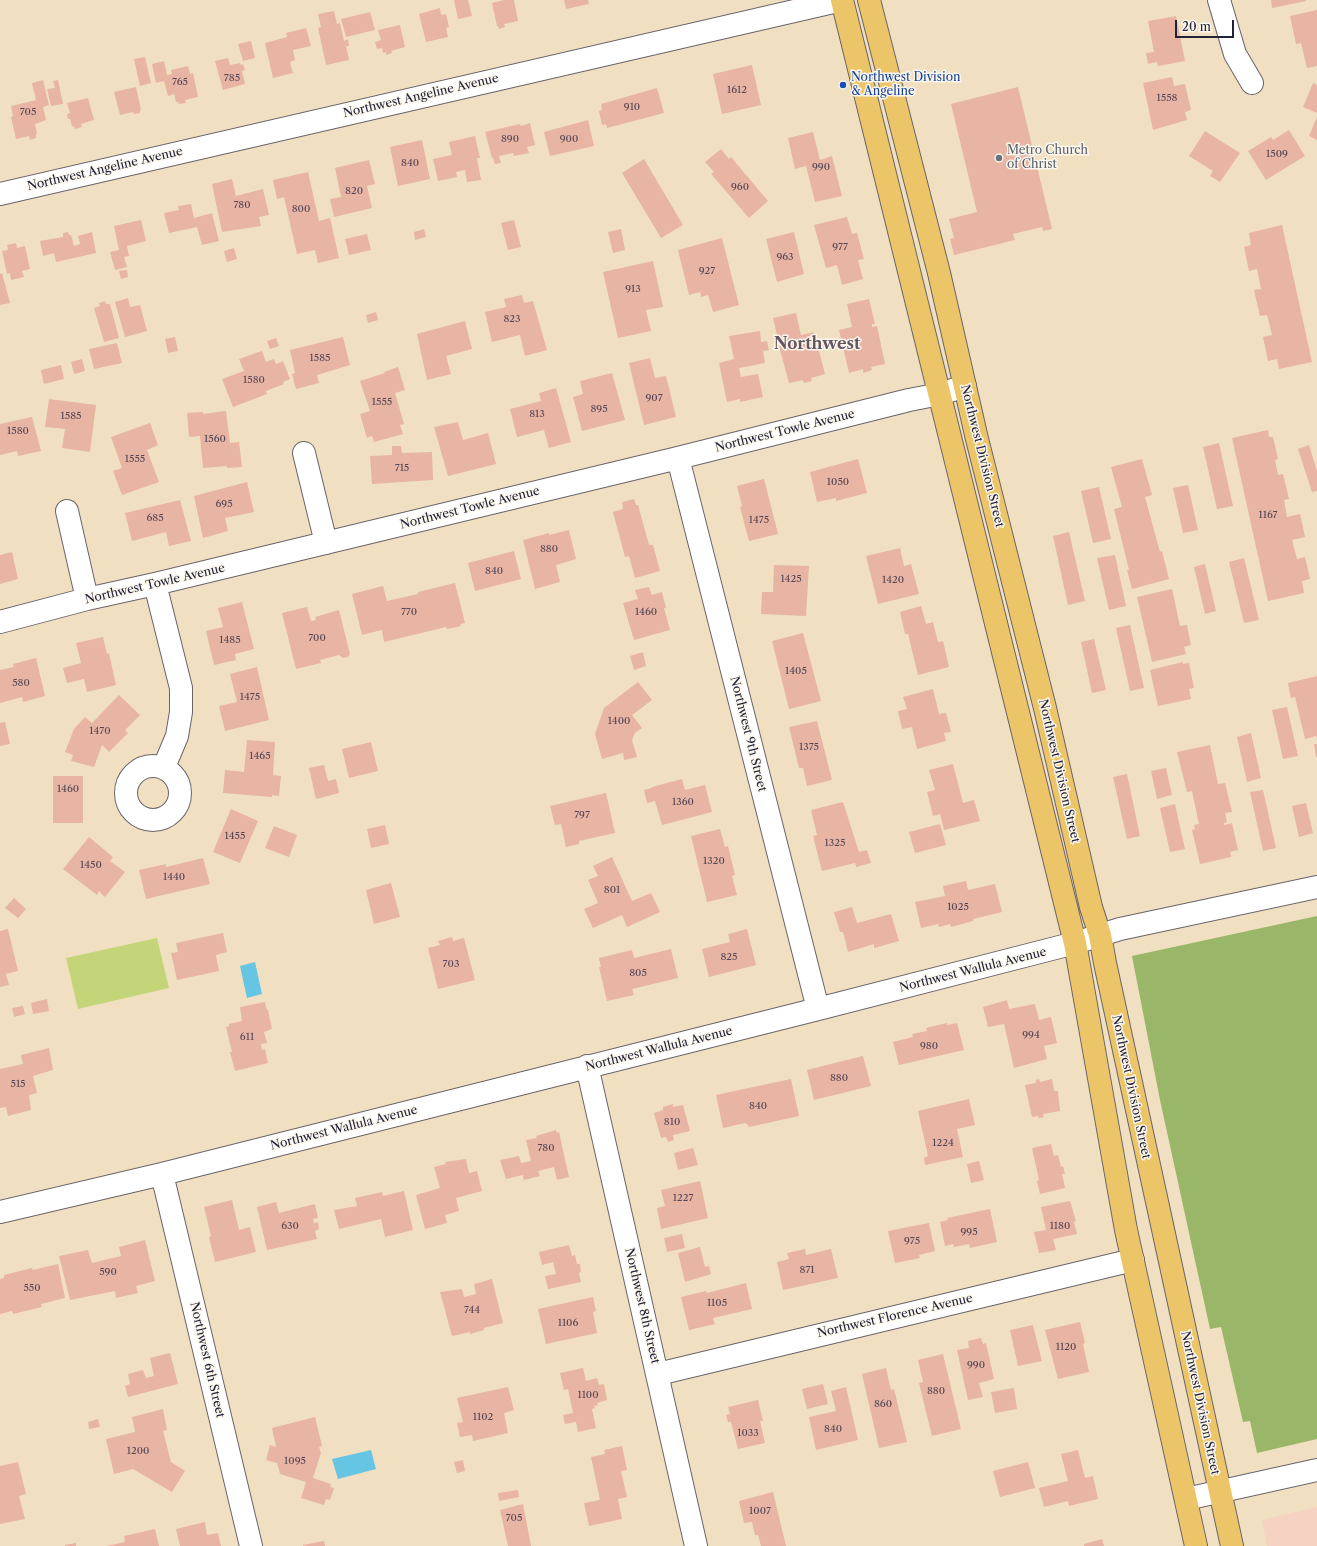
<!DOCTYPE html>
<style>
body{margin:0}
#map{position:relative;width:1317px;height:1546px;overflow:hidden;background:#f0e0c1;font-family:"Libre Caslon Text",serif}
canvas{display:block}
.scale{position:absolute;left:1175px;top:20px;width:59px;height:18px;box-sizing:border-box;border:2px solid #22223b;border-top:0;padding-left:5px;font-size:12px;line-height:14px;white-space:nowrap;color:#22223b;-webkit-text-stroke:3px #fbf7ec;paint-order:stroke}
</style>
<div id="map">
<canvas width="1317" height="1546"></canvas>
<div class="scale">20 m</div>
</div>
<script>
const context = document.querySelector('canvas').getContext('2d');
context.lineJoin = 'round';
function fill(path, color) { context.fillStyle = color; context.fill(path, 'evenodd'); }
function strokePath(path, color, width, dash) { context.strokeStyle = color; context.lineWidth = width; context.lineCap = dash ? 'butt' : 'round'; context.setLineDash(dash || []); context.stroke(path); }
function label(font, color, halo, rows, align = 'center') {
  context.font = font + ' "Libre Caslon Text",serif'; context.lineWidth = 3; context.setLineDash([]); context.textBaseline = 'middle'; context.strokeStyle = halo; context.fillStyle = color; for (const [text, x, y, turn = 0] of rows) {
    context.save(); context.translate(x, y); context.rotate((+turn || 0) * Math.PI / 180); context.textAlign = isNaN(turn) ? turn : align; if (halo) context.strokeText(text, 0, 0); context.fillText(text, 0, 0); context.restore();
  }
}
const built = new Path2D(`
 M1317 1507V1546H1267L1262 1520Z`);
const green = new Path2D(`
 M157 938 169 988 78 1009 66 958Z`);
const forest = new Path2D(`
 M1317 916V1439L1257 1453 1250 1421 1243 1422 1221 1327 1210 1329 1160 1100 1132 956Z`);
const water = new Path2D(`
 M255 962 262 994 247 998 240 966Z
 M371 1450 376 1469 338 1479 332 1459Z`);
const building = new Path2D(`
 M454 0H468L472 16 458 19Z
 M504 0H514L518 21 504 24 505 27 499 29 498 26H497L492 3Z
 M564 0H588L589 4 566 9Z
 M1271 0H1306V1L1272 8Z
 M440 8 441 15 446 14 449 27 446 28 448 37 426 42 419 14Z
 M1317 10V66L1307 68 1301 43 1296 44 1290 16Z
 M334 11 337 24 340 23 344 41 348 39 349 46H346L349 60 326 65 318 28 321 27 318 14Z
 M370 12 375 30 346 37 341 19Z
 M1176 16 1185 61 1158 66 1157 62 1148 64 1146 53 1154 52 1148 21Z
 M400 25 405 47 391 51 392 53 386 55V52L383 53 382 48 377 49 375 42 381 40 378 30Z
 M306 28 311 46 293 50 295 60 290 62 293 73 273 78 265 43 287 37 286 33Z
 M251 41 255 58 243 61 238 44Z
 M145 57 151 83 140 86 134 59Z
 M228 58 230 65 240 63 241 65 243 64 245 70 242 71 245 84 223 90 215 61Z
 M164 61 167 75 172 74 171 70 188 66 190 74 193 73 198 97 185 100 186 103 179 104 178 102H176L174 94 168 96 164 81 156 83 152 64Z
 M752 65 761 105 722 114 713 74Z
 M1172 77 1174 86 1185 84 1191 110 1185 112 1187 120 1153 130 1143 83Z
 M43 80 49 105 43 107 46 120 35 124 37 134H36V138L30 140 29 136 16 139 11 117 13 116 11 106 36 100 32 83Z
 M58 80 63 104 51 106 47 89 55 88 53 81Z
 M1313 83 1317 85V113L1303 107Z
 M136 87 141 110H140V113L134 114 133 112 120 115 114 92Z
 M1018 87 1052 229 1043 231 1042 227 1013 234 1015 240 954 255 950 239 954 238 949 219 977 212 951 104Z
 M657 88 664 113 607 128 606 124 602 125 599 111 602 110 601 104Z
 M88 98 94 120 81 124 82 127 75 129 74 126 72 127 70 119H68L67 114 70 113 67 103Z
 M1317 117V140L1309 136Z
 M588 120 594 146 550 156 544 132Z
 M530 123 535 145 527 147 529 153 514 156 513 153 499 156 501 163 495 164 493 158H492L485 132 520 124 521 126Z
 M1289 130 1305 156 1266 180 1248 151 1271 137 1273 140Z
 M1205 131 1240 153 1220 182 1210 176 1213 171 1189 156Z
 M813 132 820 160 832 156 842 196 815 202 806 166 795 169 788 138Z
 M475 136 480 158H477L481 180 467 182 465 170 456 172 457 177 438 181 433 159 452 155 449 142Z
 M422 140 430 179 398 186 390 147Z
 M721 149 729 159 731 157 768 201 749 218 711 174 714 172 705 162Z
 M644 159 683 225 661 238 622 173Z
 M369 160 375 184 367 186 372 208 334 217 330 199 341 197 335 168Z
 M308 172 319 221 330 218 339 258 318 263 315 250 297 254 284 197 277 199 273 180Z
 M232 179 236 196 263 189 269 215 259 217 261 226 222 232 212 184Z
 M191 204 194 218 212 213 219 241 202 245 197 227 169 233 164 213 179 210 178 206Z
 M847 217 852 234 857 233 864 259 858 260 863 279 842 285 837 265 826 268 814 225Z
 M141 220 146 241 127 246 129 256 124 257 127 267 115 270 110 252 119 250 114 226Z
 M514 220 521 247 508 250 501 223Z
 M1282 225 1312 362 1279 369 1277 359 1268 361 1263 337 1272 335 1267 315 1260 316 1254 290 1261 289 1257 269 1249 271 1244 247 1251 245 1249 233Z
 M424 229 426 237 415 240 414 232Z
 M621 229 625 250 613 253 608 232Z
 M68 232 69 235H71L74 246 80 244 78 236 92 232 96 253 56 262 54 253 43 256 40 241 63 237V233Z
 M794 232 804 274 777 282 766 239Z
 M367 234 371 250 349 255 345 239Z
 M722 238 739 305 713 312 708 295 701 297 700 292 689 295 678 250Z
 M16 243 17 248 25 246 30 269 22 271 24 277 11 280 10 273 7 274 2 251 8 250 7 245Z
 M234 248 237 259 227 262 224 251Z
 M653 261 663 307 646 310 651 331 618 338 603 272Z
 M127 270 128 277 121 279 119 271Z
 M2 273 10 303 0 305V274Z
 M522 295 524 303 533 301 547 350 525 356 520 335 492 342 485 312 506 307 504 299Z
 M128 298 130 307 140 305 147 331 125 337 115 302Z
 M869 299 875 324H872V327L877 326 885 364 871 367 872 370 863 373V369L849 373 839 330 852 327 847 304Z
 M105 301 106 304H110L119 338 104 342 94 308 100 306 99 303Z
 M376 312 378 320 368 323 366 315Z
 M796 313 801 335 814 332 825 374 811 378 812 381 804 383 803 380 789 383 779 346 783 345 782 342 779 343 773 318Z
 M465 321 472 349 446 356 451 374 427 380 417 334Z
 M760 331 761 342 767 341 769 350 763 351 765 363 739 368 741 377 758 374 763 397 740 402V399L727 402 719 363 734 359 729 336Z
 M175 337 178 351 168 353 165 339Z
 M343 337 350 365 317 375 319 383 296 389 292 374 295 373 290 350Z
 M276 338 279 346 270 349 267 341Z
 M117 343 122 363 94 369 89 349Z
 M262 351 266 362 274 359 276 364 283 361 290 379 283 382 284 384 266 391 267 394 233 407 222 379 244 371 239 359Z
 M650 358 655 378 666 376 676 417 644 425 629 363Z
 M82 359 85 371 74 374 71 362Z
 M61 365 64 379 44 384 41 370Z
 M398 367 405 390 395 393 404 424 400 425 403 434 374 442 372 436 367 438 360 414 370 411 360 381 385 373 384 372Z
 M612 373 625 420 582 431 573 397 583 394 580 381Z
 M556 388 571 442 549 448 544 430 517 437 510 409 541 401 539 393Z
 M49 399 96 405 90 452 62 448 65 429 45 427Z
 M226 411 230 443 239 442 242 467 227 468V466L203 468 200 436 189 437 187 413 203 412V414Z
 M32 417 41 451 18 456 17 451 0 455V424Z
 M458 422 463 440 488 433 496 464 448 476 434 427Z
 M150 423 158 445 147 450 159 482 122 495 113 471 122 468 111 437Z
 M1268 430 1269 437H1273L1278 459 1275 460 1278 475 1283 474 1289 499 1284 500 1287 517 1300 514 1305 537 1292 540 1297 559 1305 557 1310 579 1302 581 1304 593 1268 601 1232 438Z
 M1219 443 1233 506 1217 509 1203 447Z
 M1309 445 1317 471V491L1312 492 1298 449Z
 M392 446H401L402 453 432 452 433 480 372 484 370 456 392 455Z
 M858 459 867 493 836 501V498L817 502 810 472Z
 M1142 459 1152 495 1145 497 1160 552 1162 551 1169 579 1132 589 1127 570H1129L1114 509 1122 507 1111 467Z
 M764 479 778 534 749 541 740 507 742 506 737 486Z
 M247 482 254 512 225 518 228 531 203 538 194 496Z
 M1188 485 1198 530 1183 533 1173 488Z
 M1099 487 1111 539 1093 543 1081 491Z
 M634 499 636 505H638L649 545H653L660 571 635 578 629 556 625 557 613 512 623 509 622 502Z
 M180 500 191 541 169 546 166 532 132 541 125 513Z
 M569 530 576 559 556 565 560 582 535 589 523 540 549 533V535Z
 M1069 532 1085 601 1068 605 1053 536Z
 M900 548 904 566 911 564 919 594 878 604 866 556Z
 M514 551 521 579 475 591 468 563Z
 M12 552 18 579 0 584V555Z
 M1115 555 1126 606 1109 610 1097 558Z
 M1244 558 1259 620 1244 623 1229 562Z
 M1205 564 1216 611 1205 614 1194 567Z
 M774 565 809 566 806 616 761 614 762 592H773Z
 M455 583 465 623 460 624 461 626 447 629 446 627 384 642 382 630 362 635 352 594 383 586 387 601 418 594V592Z
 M649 587 652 595 662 592 666 608H664L670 630 634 640 623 603 638 599 635 590Z
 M1172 589 1180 626 1187 625 1191 645 1184 647 1186 654 1152 662 1137 597Z
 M242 602 254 649 235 654 236 660 214 665 206 631 223 627 218 608Z
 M921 606 926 624 933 622 938 642 943 641 949 667 918 675 908 634H905L900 612Z
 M307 607 311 621 316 620 315 617 339 610 350 654 348 657 343 658 339 655 320 660 321 663 296 669 282 613Z
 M1130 625 1144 688 1130 691 1116 628Z
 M803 633 821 701 789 709 772 641Z
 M103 637 107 654 109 653 116 685 87 692 84 679 67 683 63 668 81 663 76 643Z
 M1094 639 1106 690 1092 693 1081 642Z
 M643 652 646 666 634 670 630 656Z
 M36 658 45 696 23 702 22 697 0 703V670L14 667 13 664Z
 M1183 662V664L1189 663 1194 688 1189 689 1191 699 1158 706 1150 670Z
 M257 667 269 720 225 731 219 706 237 702 230 674Z
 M1317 676V739L1316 736 1305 739 1295 697 1291 698 1288 683Z
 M638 682 652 700 632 715 642 728 635 733 632 740 637 757 624 760 623 753 602 759 595 734 604 708Z
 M933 689 939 714 946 713 951 732 944 733 946 741 917 749 912 727 902 729 898 711 907 709 903 697Z
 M119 695 140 715 125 730 128 733 109 752 102 745 94 767 71 761 73 755 65 752 74 729 85 717 92 723Z
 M1287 707 1298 756 1283 759 1272 710Z
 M817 721 832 780 807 786 803 768H799L789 727Z
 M5 722 10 744 0 746V723Z
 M1251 733 1261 778 1247 782 1237 737Z
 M247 740 275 742 273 775 281 776 279 796 272 795V797L223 793 225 770 244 772Z
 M371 742 378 771 349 778 342 749Z
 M1314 744H1317V757H1316Z
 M1210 745 1218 784 1225 783 1232 812 1225 813 1227 822 1224 823V825L1232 823 1238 850 1230 852 1231 857 1200 864 1192 830 1195 829 1194 825 1199 824 1192 791 1187 792 1177 752Z
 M953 764 963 803 974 800 980 821 944 830 940 814 933 816 927 792 935 790 929 770Z
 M324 765 328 781 336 779 339 793 316 799 309 768Z
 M1166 768 1172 795 1157 799 1151 771Z
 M1127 774 1140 836 1127 839 1113 777Z
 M53 776H83V823H53Z
 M682 779 685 790 705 785 712 812 662 825 655 801 647 803 644 790 652 788V787Z
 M1263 790 1276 848 1263 851 1250 792Z
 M606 793 615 833 579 841V844L566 847 561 824 555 825 550 806Z
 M843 802 859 852 867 850 871 863 856 867 855 863 822 871 813 836 817 835 811 810Z
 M1306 803 1313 833 1299 837 1292 806Z
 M1175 804 1185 849 1170 852 1160 808Z
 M231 809 258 821 240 863 213 852Z
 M940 824 946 845 915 853 909 832Z
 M385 825 389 844 371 848 367 829Z
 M274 826 297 835 289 857 265 848Z
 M720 829 725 847 728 846 735 875 732 876 737 895 707 902 691 836Z
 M89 837 113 857 110 861 125 872 105 897 99 891 97 895 63 869Z
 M612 857 632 901 651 893 660 912 627 927 622 915 593 928 584 909 598 903 588 880 598 876 593 866Z
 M203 858 210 884 146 899 139 870 166 864V867Z
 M966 881 968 890 995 884 1002 912 973 919V921L951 927 950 924 939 927 938 924 921 928 915 902 945 896 943 886Z
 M391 883 400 917 374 924 366 890Z
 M14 898 26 909 18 918 5 908Z
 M852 907 857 923 891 914 899 941 874 948V944L848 952 843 932H840L834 912Z
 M8 929 18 971 6 974 9 985 0 987V931Z
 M747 929 756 965 709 977 702 949 730 942 728 934Z
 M223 933 227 952 216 955 219 971 177 980 171 953 178 952 176 943Z
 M452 937 453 941 464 938 475 980 438 989 428 948 440 945 438 941Z
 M671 949 678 978 632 989 634 995 607 1001 599 967H601L599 958 632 950 634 958Z
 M47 999 49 1011 33 1014 31 1003Z
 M1007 1000 1009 1009 1035 1004 1039 1020 1051 1017 1057 1043 1044 1046 1047 1059 1014 1068 1004 1024 988 1027 983 1007Z
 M265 1002 267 1010H268L272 1029 264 1032 267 1043 261 1044 262 1050 265 1049 268 1063 235 1071 230 1052H232L226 1027 229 1026V1024L242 1021 240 1007Z
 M23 1006 25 1014 14 1017 12 1008Z
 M947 1023V1025L957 1023 964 1050 899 1065 893 1042 913 1037 912 1034 927 1031 926 1028Z
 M49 1048 53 1070 33 1076 37 1093 29 1095 31 1110 8 1116 6 1107 0 1108V1069L23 1064 21 1055Z
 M863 1056 871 1086 814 1100 807 1070Z
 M791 1079 799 1116 749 1127 748 1125 745 1123 723 1128 716 1095Z
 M1039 1079 1040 1082 1052 1079 1054 1091H1058L1060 1111 1043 1114 1044 1117 1039 1118 1038 1116 1032 1117 1025 1085 1036 1083V1080Z
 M969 1099 975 1125 957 1129 963 1157 925 1165 924 1158 928 1156 918 1111Z
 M673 1104V1107L683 1105 690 1131 673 1135 674 1140 668 1142 666 1137 661 1138 654 1113 663 1110V1107Z
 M556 1130 557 1133 559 1132 569 1177 557 1180 554 1167 538 1171 540 1176 524 1180 523 1175 506 1179 500 1160 519 1156 521 1163 531 1161 526 1140 537 1138 536 1136Z
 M1051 1144 1054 1156 1058 1155 1061 1167 1063 1166 1065 1174H1062L1065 1188 1040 1194 1037 1181 1039 1180 1032 1148Z
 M693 1148 698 1165 678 1170 674 1153Z
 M466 1159 469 1173 477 1171 482 1191 456 1198 459 1211 445 1215 447 1223 425 1229 416 1195 440 1188 434 1167 446 1164 445 1162Z
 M979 1161 984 1180 971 1183 967 1164Z
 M700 1181 708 1218 661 1229 657 1208 665 1206 661 1190Z
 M404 1191 413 1230 385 1237 381 1219 339 1229 334 1210 357 1206 355 1198 382 1192 383 1196Z
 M232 1200 239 1230 250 1227 256 1252 215 1262 209 1237 211 1236 204 1207Z
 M1070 1201 1076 1221 1074 1222 1077 1234 1053 1239 1056 1250 1039 1253 1034 1232 1046 1230 1041 1207Z
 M276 1202 279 1213 315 1204 318 1218 313 1219 314 1223 318 1222 319 1229 315 1231 317 1239 267 1250 257 1207Z
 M990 1209 997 1242 970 1248 969 1244 954 1247 953 1244 945 1246 940 1222 948 1220 947 1218Z
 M929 1223 935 1251 919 1255 920 1258 895 1263 888 1231Z
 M682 1234 685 1248 667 1252 664 1238Z
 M145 1240 155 1281 136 1286 138 1293 116 1298 115 1291 70 1300 59 1256 88 1250 92 1263 121 1256 119 1247Z
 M569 1245 572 1256 575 1255 577 1264H580L581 1272 579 1273 581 1282 548 1289 545 1276 556 1274 553 1262 542 1265 539 1252Z
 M700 1247 705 1267 709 1266 711 1274 685 1282 678 1253Z
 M805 1249 806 1255 831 1249 838 1278 783 1290 777 1262 789 1259 787 1253Z
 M58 1264 65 1298 41 1304 42 1307 13 1314 12 1311 0 1314V1279L4 1278V1275L32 1268 33 1270Z
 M492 1279 503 1323 484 1328V1330L470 1334V1332L452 1336 440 1292 462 1289 464 1297 476 1294 474 1284Z
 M746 1283 752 1309 713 1318 715 1324 689 1330 681 1297 706 1291 707 1293Z
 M593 1297 596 1311 593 1312 597 1333 546 1344 538 1309Z
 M1080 1322 1085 1343 1083 1344 1089 1372 1058 1379 1045 1330Z
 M1033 1325 1042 1361 1018 1366 1010 1330Z
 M981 1338 983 1344 986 1343 994 1379 979 1383 983 1397 968 1400 957 1350 969 1348 968 1341Z
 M170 1353 178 1384 128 1397 125 1386 130 1384 128 1374 143 1370 146 1378 154 1376 150 1358Z
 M943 1354 961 1429 932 1436 919 1383 923 1382 918 1360Z
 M583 1368 586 1381 597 1378 599 1385 604 1384 607 1400 597 1403 598 1405 594 1406 595 1408 592 1409 596 1428 578 1432 576 1422 565 1424 563 1415 573 1413 568 1389 564 1390 560 1373Z
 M886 1368 891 1390 894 1389 907 1442 879 1448 862 1374Z
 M823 1384 828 1404 807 1409 802 1389Z
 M508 1387 514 1410 504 1413 508 1433 473 1441 472 1435 460 1437 457 1423 463 1422 457 1398Z
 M846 1387 858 1440 816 1450 809 1417 836 1411 831 1391Z
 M1014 1388 1017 1409 995 1413 991 1392Z
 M758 1400 763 1421H760L765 1443 738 1449 731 1422H728L726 1415 730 1414 728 1407Z
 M163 1409 167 1430 163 1431 171 1462 185 1471 172 1492 133 1469 114 1474 106 1439 135 1432 132 1417Z
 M315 1417 322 1446 319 1447 321 1453 313 1478 331 1484 330 1487 334 1488 330 1500 326 1499 324 1505 301 1498 306 1482 280 1474 277 1463 266 1460 270 1445 276 1447 272 1428Z
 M98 1419 100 1427 89 1429 88 1422Z
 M622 1446 627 1470 621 1471 627 1497 618 1499 622 1519 589 1526 584 1503 600 1500 591 1457 605 1454 604 1450Z
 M1078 1450 1085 1478 1093 1476 1098 1499 1069 1506 1068 1501 1044 1507 1039 1488 1068 1481 1061 1454Z
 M463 1460 465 1471 457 1473 454 1462Z
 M18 1462 26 1494 19 1496 25 1519 0 1524V1466Z
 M1028 1462 1035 1488 1000 1497 993 1471Z
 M518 1490 519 1497 499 1501 498 1493Z
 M773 1492 786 1546H761L758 1535H755L752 1522 744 1523 739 1501Z
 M523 1504 531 1546H508L500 1510Z
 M205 1522 207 1535 218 1533 221 1546H180L176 1529Z
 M155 1529 159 1546H107L125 1542 124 1536Z
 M1102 1539 1104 1546H1084V1544Z
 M324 1541 325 1546H303V1545Z
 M76 1543V1546H65V1545Z`);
const minor = new Path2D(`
 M1219 0 1235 54 1252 83
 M0 194 842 0
 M304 453 326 543
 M678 458 818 1009
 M67 511 87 599
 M155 584 181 688V712L177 736 164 767
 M0 622 87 599 155 584 678 458 909 400 940 394 965 386
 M126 793a27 27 0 1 1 54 0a27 27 0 1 1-54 0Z
 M587 1066 696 1546
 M162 1174 251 1546
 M0 1212 162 1174 818 1009 1075 943 1120 929 1317 887
 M658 1374 1133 1260
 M1186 1499 1317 1470`);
const major = new Path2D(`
 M842 0 1075 943 1126 1230 1196 1546
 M869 0 939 273 977 439 1045 708 1091 907 1100 935 1105 963 1232 1546`);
const markers = [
 [843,85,4,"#1a4fb4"],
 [999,158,4,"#6b7280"]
];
const numberNames = [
 ["785",232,78],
 ["765",180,82],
 ["1612",737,90],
 ["1558",1167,98],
 ["910",632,107],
 ["705",28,112],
 ["890",510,139],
 ["900",569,139],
 ["1509",1277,154],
 ["840",410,163],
 ["990",821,167],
 ["960",740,187],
 ["820",354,191],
 ["780",242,205],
 ["800",301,209],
 ["977",840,247],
 ["963",785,257],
 ["927",707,271],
 ["913",633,289],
 ["823",512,319],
 ["1585",320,358],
 ["1580",254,380],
 ["907",654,398],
 ["1555",382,402],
 ["895",599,409],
 ["813",537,414],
 ["1585",71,416],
 ["1580",18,431],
 ["1560",215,439],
 ["1555",135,459],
 ["715",402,468],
 ["1050",838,482],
 ["695",224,504],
 ["1167",1268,515],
 ["685",155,518],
 ["1475",759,520],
 ["880",549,549],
 ["840",494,571],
 ["1425",791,579],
 ["1420",893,580],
 ["770",409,612],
 ["1460",646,612],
 ["700",317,638],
 ["1485",230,640],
 ["1405",796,671],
 ["580",21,683],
 ["1475",250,697],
 ["1400",619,721],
 ["1470",100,731],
 ["1375",809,747],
 ["1465",260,756],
 ["1460",68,789],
 ["1360",683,802],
 ["797",582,815],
 ["1455",235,836],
 ["1325",835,843],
 ["1320",714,861],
 ["1450",91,865],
 ["1440",174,877],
 ["801",612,890],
 ["1025",958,907],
 ["825",729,957],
 ["703",451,964],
 ["805",638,973],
 ["994",1031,1035],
 ["611",247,1037],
 ["980",929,1046],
 ["880",839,1078],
 ["515",18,1084],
 ["840",758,1106],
 ["810",672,1122],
 ["1224",943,1143],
 ["780",546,1148],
 ["1227",683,1198],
 ["630",290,1226],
 ["1180",1060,1226],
 ["995",969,1232],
 ["975",912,1241],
 ["871",807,1270],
 ["590",108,1272],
 ["550",32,1288],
 ["1105",717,1303],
 ["744",472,1310],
 ["1106",568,1323],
 ["1120",1066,1347],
 ["990",976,1365],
 ["880",936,1391],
 ["1100",588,1395],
 ["860",883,1404],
 ["1102",483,1417],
 ["840",833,1429],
 ["1033",748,1433],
 ["1200",138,1451],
 ["1095",295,1461],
 ["1007",760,1511],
 ["705",514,1518]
];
const transitNames = [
 ["Northwest Division",851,78],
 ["& Angeline",851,92]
];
const streetNames = [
 ["Northwest Angeline Avenue",421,96,-13],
 ["Northwest Angeline Avenue",105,169,-13],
 ["Northwest Towle Avenue",785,431,-14],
 ["Northwest Division Street",982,456,76],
 ["Northwest Towle Avenue",470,508,-14],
 ["Northwest Towle Avenue",155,584,-13],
 ["Northwest 9th Street",748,734,76],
 ["Northwest Division Street",1059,771,77],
 ["Northwest Wallula Avenue",973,970,-14],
 ["Northwest Wallula Avenue",659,1049,-14],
 ["Northwest Division Street",1131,1087,78],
 ["Northwest Wallula Avenue",344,1128,-14],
 ["Northwest 8th Street",642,1306,77],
 ["Northwest Florence Avenue",895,1316,-13],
 ["Northwest 6th Street",207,1360,77],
 ["Northwest Division Street",1200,1403,78]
];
const worshipNames = [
 ["Metro Church",1007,151],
 ["of Christ",1007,165]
];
const districtNames = [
 ["Northwest",817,344]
];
fill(built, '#f6d2c3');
fill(green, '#c3d578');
fill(forest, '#9ab668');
fill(water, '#65c5e3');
fill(building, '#e8b4a3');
strokePath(minor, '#6a646a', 24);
strokePath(major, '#6a646a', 24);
strokePath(minor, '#fff', 22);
strokePath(major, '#ecc569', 22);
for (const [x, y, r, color] of markers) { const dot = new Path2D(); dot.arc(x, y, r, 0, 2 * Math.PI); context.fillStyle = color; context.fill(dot); strokePath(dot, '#fbf7ec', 1.5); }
label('10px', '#544655', null, numberNames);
label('12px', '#164399', '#fbf7ec', transitNames, 'left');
label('12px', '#22223b', '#fbf7ec', streetNames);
label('12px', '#5b616d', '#fbf7ec', worshipNames, 'left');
label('bold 16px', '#67555f', '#fbf7ec', districtNames);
</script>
